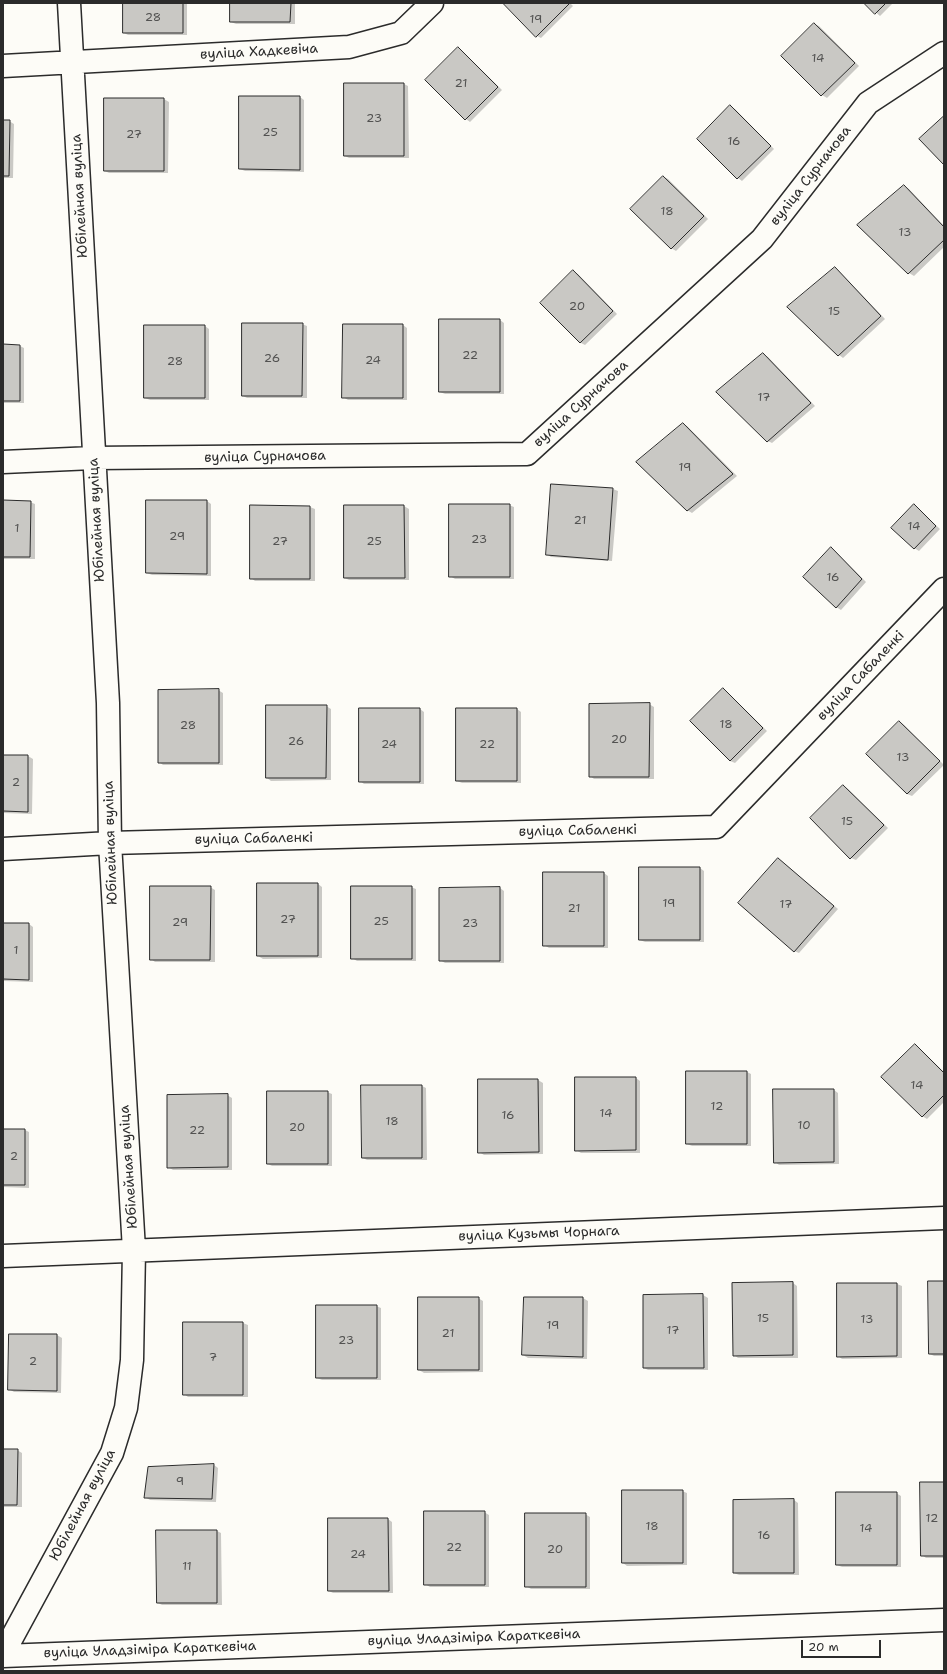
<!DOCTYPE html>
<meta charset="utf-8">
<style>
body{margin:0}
#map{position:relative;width:947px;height:1674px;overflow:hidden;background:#fdfcf7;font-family:"Shantell Sans",sans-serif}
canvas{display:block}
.frame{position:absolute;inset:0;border:4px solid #2b2b2b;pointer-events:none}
.scale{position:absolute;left:801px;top:1640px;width:80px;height:18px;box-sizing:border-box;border:2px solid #2b2b2b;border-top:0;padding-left:5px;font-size:12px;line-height:14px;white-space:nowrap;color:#2b2b2b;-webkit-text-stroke:3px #fdfcf7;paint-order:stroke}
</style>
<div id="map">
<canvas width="947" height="1674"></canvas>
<div class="frame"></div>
<div class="scale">20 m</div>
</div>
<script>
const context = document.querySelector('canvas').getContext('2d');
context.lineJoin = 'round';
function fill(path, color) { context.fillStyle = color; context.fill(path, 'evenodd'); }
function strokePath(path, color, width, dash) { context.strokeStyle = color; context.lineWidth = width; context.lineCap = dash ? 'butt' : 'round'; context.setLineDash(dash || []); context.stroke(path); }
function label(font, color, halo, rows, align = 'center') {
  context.font = font + ' "Shantell Sans",sans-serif'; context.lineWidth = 4; context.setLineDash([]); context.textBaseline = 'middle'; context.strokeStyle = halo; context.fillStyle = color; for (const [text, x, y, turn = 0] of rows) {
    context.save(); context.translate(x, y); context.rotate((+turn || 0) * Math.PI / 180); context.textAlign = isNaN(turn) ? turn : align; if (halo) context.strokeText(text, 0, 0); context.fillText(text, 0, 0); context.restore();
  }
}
const shadow = new Path2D(`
 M124 3H187V35H128L124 33Z
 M231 3H295V24H236L231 22Z
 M504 3H570L573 6 541 38 537 36Z
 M865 3H893L880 16Z
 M814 24 819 26 859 66 827 98 822 95 783 56Z
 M458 48 462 51 502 90 470 122 466 119 426 80Z
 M404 84 408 86 409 158H349L345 156Z
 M300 97 304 100V172L245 171 240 169Z
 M105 99H164L169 102 168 173H109L105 171Z
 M730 107 735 109 774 149 742 181 738 178Z
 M3 121H9L14 124 13 178H3Z
 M664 177 668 179 708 219 676 251 671 248Z
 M905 186 909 189 944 226V247L914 276 909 273 859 225Z
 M835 269 839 271 885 319 843 358 839 355Z
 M573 271 578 274 617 314 585 345 581 343 541 303Z
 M500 320 504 323V394H445L440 392Z
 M302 324 307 326V398H247L243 396Z
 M403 325 407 328V400H348L343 397Z
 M205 326 209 329V400H150L145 398Z
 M3 345 20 346 24 348V403H3Z
 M763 354 768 357 815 406 772 443 768 441Z
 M683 424 687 426 737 476 692 513 687 510Z
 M552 485 613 489 618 491 612 561 551 557 547 554Z
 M3 501 30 502 35 504V559H3Z
 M207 501 211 504V576L152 575 147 573Z
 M509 505 514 507V579H455L450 576Z
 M914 505 940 529 919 551 914 548Z
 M251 506 310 507 315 509V581H255L251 578Z
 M345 506H404L409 509V580H349L345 578Z
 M831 548 835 551 866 582 841 610 836 607Z
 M723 689 727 692 767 731 735 763 730 761 691 721Z
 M218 690 223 693V765H163L159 762Z
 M649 704 654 707V779H594L590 776Z
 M326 706 331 709V780L271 781 267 778Z
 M420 709 424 712V784H364L360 781Z
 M517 709 521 712V783H462L457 781Z
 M900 722 904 725 944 765 912 796 907 794Z
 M3 756H28L33 759 32 814 3 813Z
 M844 786 848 789 888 828 856 860 851 858Z
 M779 859 838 909 799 953 794 951Z
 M700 868 704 871V942H645L640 940Z
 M604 873 608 876V948H549L544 945Z
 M318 884 322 887V958L263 959 258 956Z
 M210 887 215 890V962H155L151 959Z
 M411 887 416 889V961H357L352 958Z
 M500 888 504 891V963H445L440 960Z
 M3 924H29L33 927V982L3 981Z
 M915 1045 919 1048 944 1072V1102L927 1119 922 1116Z
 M747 1072 751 1074V1146H692L687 1144Z
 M636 1078 640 1081V1153H581L576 1150Z
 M479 1080H538L543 1083V1154L484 1155 479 1152Z
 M422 1086 426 1088 427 1160H367L363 1158Z
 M834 1090 838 1093 839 1164 779 1165 775 1162Z
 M327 1092 332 1094V1166H272L268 1164Z
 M227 1095 232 1098V1170H173L168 1167Z
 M3 1130H25L29 1132V1188L3 1187Z
 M944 1282V1356H934L930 1354Z
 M793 1283 797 1286 798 1358H738L734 1355Z
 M838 1284H897L902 1286V1358L842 1359 838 1356Z
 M703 1295 708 1298V1370H648L644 1368V1296Z
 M478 1298 483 1301V1372L424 1373 419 1370Z
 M525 1298H583L588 1301 587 1359 528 1358 523 1355Z
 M376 1306 381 1308V1380H322L317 1378Z
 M184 1323H243L248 1325V1397H188L184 1394Z
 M57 1335 62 1338 61 1393 14 1392 9 1389Z
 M3 1450H17L22 1453V1507H3Z
 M214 1465 218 1468 216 1502 150 1500 145 1497Z
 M944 1483V1558H926L922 1555Z
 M682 1491 687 1493V1565L627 1566 623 1563Z
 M896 1493 901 1496V1567H842L837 1565Z
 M794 1500 798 1503 799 1575H739L734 1573Z
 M484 1512 489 1515V1587H430L425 1584Z
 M585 1514 590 1517V1589H531L526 1586Z
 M388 1519 392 1522 393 1593H333L329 1591Z
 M217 1531 221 1533 222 1605H162L158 1603Z`);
const building = new Path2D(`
 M123 3H183V33H123Z
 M230 3H291L290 22H230Z
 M503 3H570L536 37Z
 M864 3H886L875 14Z
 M814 23 855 63 821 96 781 56Z
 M458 47 498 87 465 120 425 80Z
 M344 83H404V156H344Z
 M239 96H300V170L239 169Z
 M104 98H164V171H104Z
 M730 105 771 146 737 179 697 139Z
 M944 116V165L919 139Z
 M3 120H10L9 176H3Z
 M663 176 704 216 671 249 630 209Z
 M904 185 944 227V240L908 274 857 225Z
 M835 267 881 316 838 356 787 307Z
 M573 270 613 311 580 343 540 303Z
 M439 319H500V392H439Z
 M242 323H303L302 396H242Z
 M343 324H403V398H342Z
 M144 325H205V398H144Z
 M3 344 20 345V401H3Z
 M763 353 811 403 767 442 716 392Z
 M683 423 733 474 687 511 636 462Z
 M551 484 613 488 608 560 546 555Z
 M3 500 31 501 30 557H3Z
 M146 500H207V574L146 573Z
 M449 504H510V577H449Z
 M914 504 936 526 914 549 891 528Z
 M250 505 310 506V579H250Z
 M344 505H404L405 578H344Z
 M831 547 862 579 836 608 803 577Z
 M723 688 763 728 730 761 690 721Z
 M219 689V763H158V690Z
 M650 703 649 777H589V704Z
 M266 705H327L326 778H266Z
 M359 708H420V782H359Z
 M456 708H517V781H456Z
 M899 721 940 761 907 794 866 754Z
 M3 755H28V812L3 811Z
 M843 785 884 825 850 859 810 818Z
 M778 858 834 906 794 952 738 903Z
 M639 867H700V940H639Z
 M543 872H604V946H543Z
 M257 883H318V956H257Z
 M150 886H211L210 960H150Z
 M351 886H412V959H351Z
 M500 887V961H439V888Z
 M3 923H29V980L3 979Z
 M915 1044 944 1073V1095L922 1117 881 1077Z
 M686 1071H747V1144H686Z
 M575 1077H636V1150L575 1151Z
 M478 1079H538L539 1152 478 1153Z
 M361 1085H422V1158H362Z
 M773 1089H834V1162L774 1163Z
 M267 1091H328V1164H267Z
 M228 1094V1167L167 1168V1095Z
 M3 1129H25V1185H3Z
 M928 1281H944V1354H929Z
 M793 1282V1355L733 1356 732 1283Z
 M837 1283H897V1356L837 1357Z
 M703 1294 704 1368H643V1295Z
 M418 1297H479V1370H418Z
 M524 1297H583V1357L522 1355Z
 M316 1305H377V1378H316Z
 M183 1322H243V1395H183Z
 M9 1334H57V1391L8 1390Z
 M3 1449H18L17 1505H3Z
 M214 1464 212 1499 144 1498 148 1467Z
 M920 1482H944V1556H921Z
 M622 1490H683V1563H622Z
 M836 1492H897V1565H836Z
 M794 1499V1573H733V1500Z
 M424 1511H485V1585H424Z
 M525 1513H586V1587H525Z
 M328 1518H388L389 1591H328Z
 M156 1530H217V1603H157Z`);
const street = new Path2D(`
 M3 66 349 47 401 33 432 3
 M3 462 93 458 527 454 762 239 868 103 944 53
 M3 849 110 843 716 827 944 589
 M3 1256 944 1218
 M3 1654 112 1453 126 1408 132 1360 134 1250 110 843 108 703 69 3
 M3 1656 944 1620`);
const numberNames = [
 ["28",153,18],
 ["19",536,20],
 ["14",818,59],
 ["21",461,84],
 ["23",374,119],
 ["25",270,133],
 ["27",134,135],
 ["16",734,142],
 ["18",667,212],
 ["13",905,233],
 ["20",577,307],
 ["15",834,312],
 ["22",470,356],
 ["26",272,359],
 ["24",373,361],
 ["28",175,362],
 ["17",764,398],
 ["19",685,468],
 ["21",580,521],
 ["14",914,527],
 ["1",17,529],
 ["29",177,537],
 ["23",479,540],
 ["27",280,542],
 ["25",374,542],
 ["16",833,578],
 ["18",726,725],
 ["28",188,726],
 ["20",619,740],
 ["26",296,742],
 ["24",389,745],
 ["22",487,745],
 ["13",903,758],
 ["2",16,783],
 ["15",847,822],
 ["19",669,904],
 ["17",786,905],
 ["21",574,909],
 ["27",288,920],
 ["25",381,922],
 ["29",180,923],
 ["23",470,924],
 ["1",16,951],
 ["14",917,1086],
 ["12",717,1107],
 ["14",606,1114],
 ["16",508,1116],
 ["18",392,1122],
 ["10",804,1126],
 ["20",297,1128],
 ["22",197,1131],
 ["2",14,1157],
 ["15",763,1319],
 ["13",867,1320],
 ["19",553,1326],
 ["17",673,1331],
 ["21",448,1334],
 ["23",346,1341],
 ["7",213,1358],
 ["2",33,1362],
 ["9",180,1482],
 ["12",932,1519],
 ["18",652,1527],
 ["14",866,1529],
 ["16",764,1536],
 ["22",454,1548],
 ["20",555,1550],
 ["24",358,1555],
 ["11",187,1567]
];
const streetNames = [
 ["вуліца Хадкевіча",259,52,-3],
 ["вуліца Сурначова",811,176,-52],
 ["Юбілейная вуліца",80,196,-93],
 ["вуліца Сурначова",581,404,-42],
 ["вуліца Сурначова",265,457,-1],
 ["Юбілейная вуліца",97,520,-93],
 ["вуліца Сабаленкі",861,676,-46],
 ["вуліца Сабаленкі",578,831,-1],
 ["вуліца Сабаленкі",254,839,-1],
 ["Юбілейная вуліца",111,843,-92],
 ["Юбілейная вуліца",129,1167,-94],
 ["вуліца Кузьмы Чорнага",539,1234,-2],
 ["Юбілейная вуліца",83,1505,-62],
 ["вуліца Уладзіміра Караткевіча",474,1638,-2],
 ["вуліца Уладзіміра Караткевіча",150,1650,-2]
];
fill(shadow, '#0003');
fill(building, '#c9c8c4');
strokePath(building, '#2b2b2b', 1);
strokePath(street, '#2b2b2b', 25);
strokePath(street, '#fdfcf7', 22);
label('12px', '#525251', null, numberNames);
label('14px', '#2b2b2b', '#fdfcf7', streetNames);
</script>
